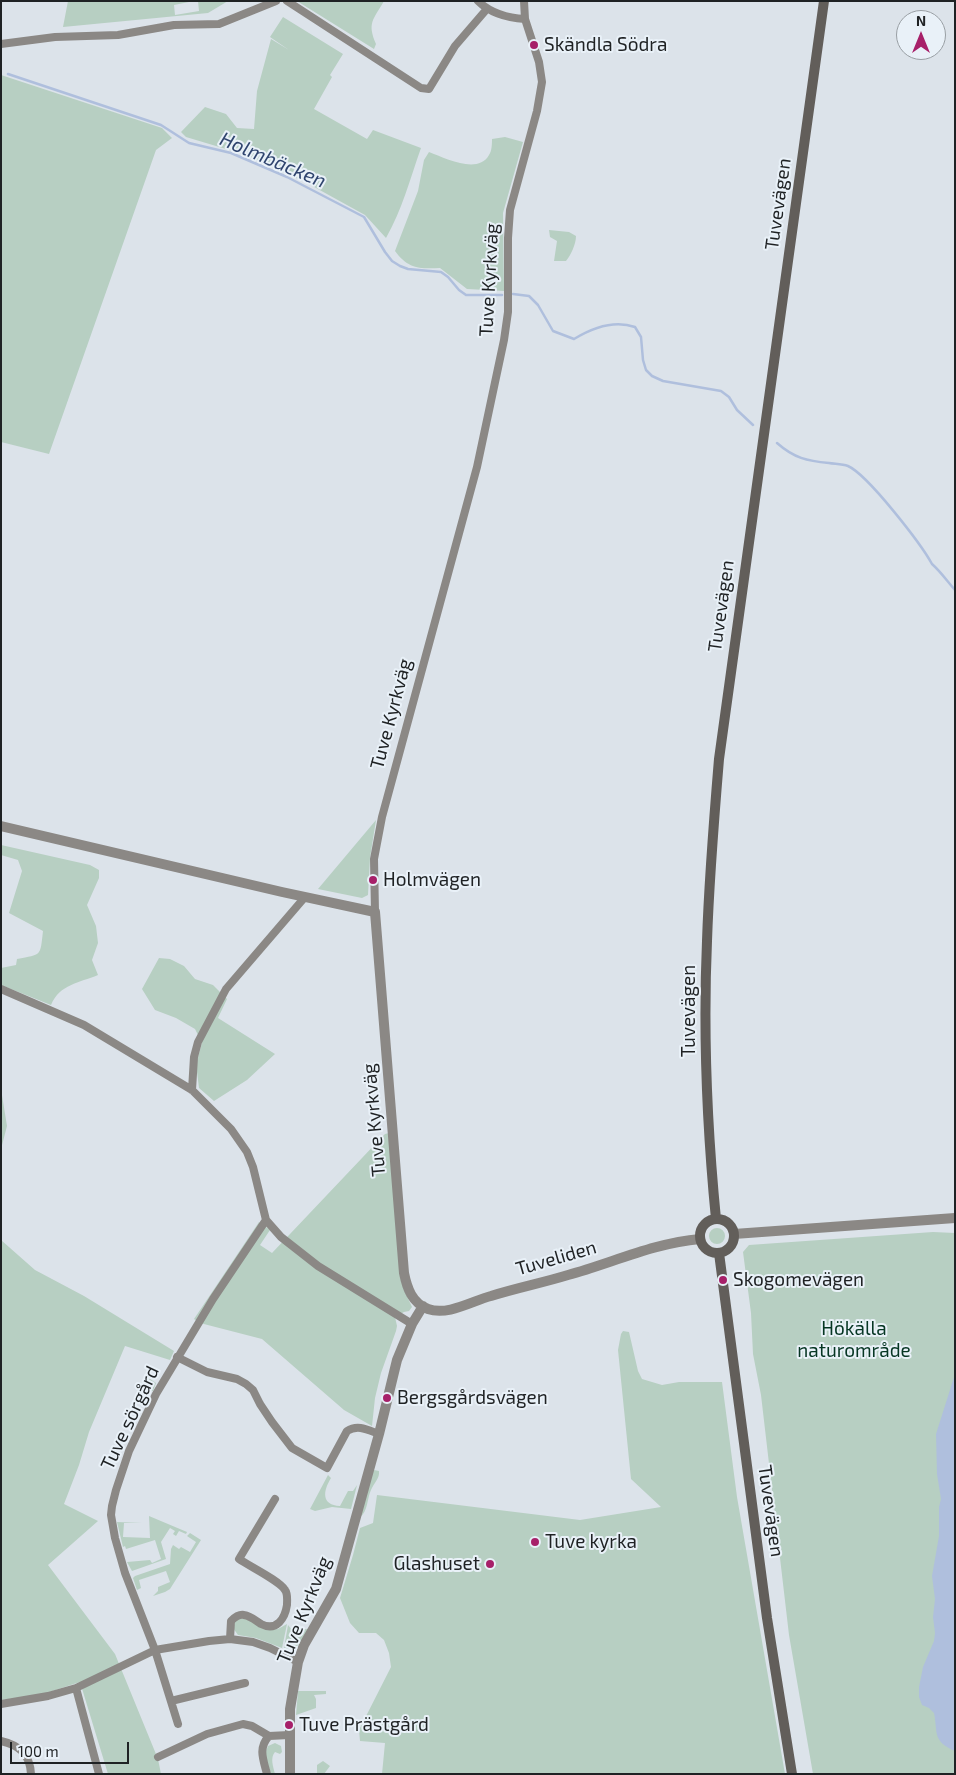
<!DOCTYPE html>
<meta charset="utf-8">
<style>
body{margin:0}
#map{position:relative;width:956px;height:1775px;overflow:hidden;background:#dce3ea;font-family:"Exo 2",sans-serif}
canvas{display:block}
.frame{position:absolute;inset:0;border:2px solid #1f2224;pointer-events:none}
.north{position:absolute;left:896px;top:10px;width:50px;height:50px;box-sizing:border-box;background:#e9f1f8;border:1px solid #989ea3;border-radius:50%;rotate:0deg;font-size:14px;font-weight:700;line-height:20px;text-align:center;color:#1f2224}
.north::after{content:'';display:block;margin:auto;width:18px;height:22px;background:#a72069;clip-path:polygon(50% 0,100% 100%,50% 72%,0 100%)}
.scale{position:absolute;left:10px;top:1742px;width:119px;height:22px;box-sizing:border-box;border:2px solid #1f2224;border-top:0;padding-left:6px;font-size:15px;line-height:18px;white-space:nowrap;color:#1f2224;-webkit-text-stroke:4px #e9f1f8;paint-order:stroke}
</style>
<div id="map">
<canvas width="956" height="1775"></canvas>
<div class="frame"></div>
<div class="north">N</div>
<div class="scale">100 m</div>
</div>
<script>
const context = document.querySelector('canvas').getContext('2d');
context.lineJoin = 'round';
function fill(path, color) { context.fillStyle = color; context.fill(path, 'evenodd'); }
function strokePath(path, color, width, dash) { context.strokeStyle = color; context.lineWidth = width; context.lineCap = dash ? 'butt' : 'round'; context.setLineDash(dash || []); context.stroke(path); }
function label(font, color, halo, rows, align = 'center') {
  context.font = font + ' "Exo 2",sans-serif'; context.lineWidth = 4; context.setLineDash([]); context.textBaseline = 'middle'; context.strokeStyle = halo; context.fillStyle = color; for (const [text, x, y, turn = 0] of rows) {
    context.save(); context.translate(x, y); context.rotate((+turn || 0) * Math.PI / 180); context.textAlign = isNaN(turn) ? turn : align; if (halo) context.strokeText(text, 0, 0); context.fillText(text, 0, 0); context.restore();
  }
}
const green = new Path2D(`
 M68 1H194L174 5 175 15 199 11 198 1H228L208 13 63 27Z
 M297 1H384C373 20 367 23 376 44L374 49Z
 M283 17 343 54 330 75 332 77 314 109 367 139 373 130 421 148C410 179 402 210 386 238L365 215 307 183 246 155 186 137 181 132 205 107 226 114 237 128 254 129 257 91 271 39 289 50 270 37Z
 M1 75 162 128 172 138 156 150 49 454 1 442Z
 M505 137 523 142 503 213 504 291 467 289 440 268C420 269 408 269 395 251L418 191 424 160 429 152C445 158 478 175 489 155 492 151 492 143 492 139Z
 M549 230 569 232 576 236C576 244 571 255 566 261H554L557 241 550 237Z
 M376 820 370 858 368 895 362 898 318 889Z
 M1 845 90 865 99 870V878L87 905 96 926 98 943 92 960 98 975C79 983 60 984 51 1005L1 985V968L16 965 17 959C42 954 40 957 43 931L9 913 22 871 18 860 1 855Z
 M159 958 170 959 184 966 195 979 213 985 227 999 218 1018 275 1054 247 1080 214 1101 199 1088 196 1064 202 1043 195 1029 176 1018 155 1010 142 989Z
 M1 1089 7 1126 1 1149Z
 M389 1133 400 1276 404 1290 412 1307 409 1311 404 1312 395 1317 397 1326 396 1331 381 1373 375 1398 372 1426 344 1410 262 1339 200 1323 194 1319 259 1222 270 1230 260 1245 272 1253 380 1139 385 1134Z
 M709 1236a8 8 0 1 1 16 0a8 8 0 1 1-16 0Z
 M933 1232 955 1233V1774H813L789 1635 761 1395 753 1354 751 1313 743 1252 749 1245Z
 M1 1240 35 1270 84 1296 174 1351 170 1360 125 1346 89 1432 79 1465 64 1504 98 1521 48 1565 115 1654 158 1759 161 1774H108L80 1682 40 1695 1 1700Z
 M623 1331 629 1332 638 1371 642 1379 662 1385 679 1382H722L737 1497 785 1774H382L385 1743 360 1741 359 1730 391 1667 389 1653 384 1640 376 1633H359L350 1623 340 1598 353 1555 360 1528 373 1523 377 1495 580 1520 661 1507 631 1479 618 1350 621 1334Z
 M150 1379 156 1383 153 1391 143 1390 146 1384 144 1382Z
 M374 1470 379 1471C380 1478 374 1483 371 1490 367 1498 368 1512 360 1517L372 1473Z
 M328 1475 331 1478C323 1491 321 1505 340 1506L348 1491H353L357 1485 351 1509 332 1507 315 1511 310 1509Z
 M149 1516 187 1532 186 1534 179 1531 176 1536 173 1534 175 1531 170 1528 161 1542 166 1559 132 1571 127 1562 150 1560 152 1563 161 1559 155 1540 126 1549 125 1546 123 1547 117 1522 142 1523H124L123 1537 150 1538Z
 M190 1533 201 1540 170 1589 165 1592 153 1596 158 1591V1587L170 1582 166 1571 139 1580 141 1588 137 1590 133 1578 135 1576 170 1564 171 1549 173 1545 179 1549 181 1547 190 1552 196 1542 187 1536Z
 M244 1618 269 1630 278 1629 287 1624 282 1648 256 1638 238 1635 233 1628 236 1620Z
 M288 1625 292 1630 309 1629C303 1640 298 1651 284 1648Z
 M298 1691H326V1694L314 1695 316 1699V1708L296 1715Z
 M275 1743 281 1746 282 1752 280 1754 275 1752C270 1758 273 1766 275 1774H271L265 1754 268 1746Z
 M323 1761 330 1766 324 1774H317V1765Z`);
const water = new Path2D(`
 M955 1374V1751C932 1741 938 1733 934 1713L929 1708 922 1705 919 1697V1687L923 1667 934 1641 935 1633 933 1617 935 1599 932 1576 939 1536V1507L941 1499 937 1474 936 1434Z`);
const stream = new Path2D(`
 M8 74 161 125 189 143 231 153 287 177 364 217 385 252 392 261 400 266 408 269 441 272 448 277 459 290 466 295H502
 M513 294 529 296 538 305 553 331 574 339C592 328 615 320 635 327L641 337 643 360 646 370 652 376 663 381 721 391 729 397 737 410 753 425
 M777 443C794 458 807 461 829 463 835 464 842 464 848 466 868 475 921 544 932 564 941 572 947 581 955 590`);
const minor = new Path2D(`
 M287 1 421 88 429 89 455 46 486 10
 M478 1C490 13 508 18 525 19
 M1 44 55 37 118 35 174 25 219 24 276 1
 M375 912 374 859 382 817 477 467 504 340 508 312V238L510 210 537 111 542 82 539 62 525 19 524 1
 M1 989 84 1025 192 1090 231 1129 247 1152 253 1167 266 1220 281 1237 318 1266 412 1324
 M192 1090 194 1057 198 1042 226 989 305 897
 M177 1357 207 1372 237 1379 246 1384 253 1390 260 1404 272 1422 292 1448 327 1468 347 1431C358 1424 368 1430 379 1434
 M230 1639 231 1621C235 1617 239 1614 244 1615 251 1616 256 1621 261 1624 277 1632 285 1618 287 1605 287 1600 288 1594 285 1590 280 1581 249 1566 239 1559L275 1499
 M76 1688 99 1774
 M171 1701 245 1683
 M1 1704 48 1696 76 1688 155 1650 209 1641 230 1639 253 1642 270 1648 298 1662
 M178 1724 155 1650 125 1573 115 1538 111 1515 112 1506 116 1490 129 1451 156 1394 213 1299 266 1220
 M1 1741C19 1745 30 1754 31 1774
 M158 1757 207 1734 243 1724 252 1726 269 1736 289 1735
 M267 1774C263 1759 258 1748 269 1736`);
const tertiary = new Path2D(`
 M1 826 282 892 375 912 404 1273C407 1288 412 1303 428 1309 448 1316 472 1301 491 1296 516 1288 542 1283 568 1275 612 1263 654 1243 700 1239
 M734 1234 955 1218
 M290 1774V1709L298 1662 304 1645 336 1589 379 1434 397 1360 412 1324 423 1306`);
const secondary = new Path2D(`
 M700 1236a17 17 0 1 1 34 0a17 17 0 1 1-34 0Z
 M716 1219C707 1127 703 1033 707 941 709 880 714 819 719 759L824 1
 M719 1253 767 1618 792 1774`);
const markers = [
 [534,45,5,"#a72069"],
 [373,880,5,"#a72069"],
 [723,1280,5,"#a72069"],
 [387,1398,5,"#a72069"],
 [535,1542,5,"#a72069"],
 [490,1564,5,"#a72069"],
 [289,1725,5,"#a72069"]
];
const poiNames = [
 ["Skändla Södra",544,45],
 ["Holmvägen",383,880],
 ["Skogomevägen",733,1280],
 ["Bergsgårdsvägen",397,1398],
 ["Tuve kyrka",545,1542],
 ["Glashuset",480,1564,"right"],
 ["Tuve Prästgård",299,1725]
];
const streetNames = [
 ["Tuvevägen",778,204,-82],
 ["Tuve Kyrkväg",489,280,-87],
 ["Tuvevägen",721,606,-82],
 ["Tuve Kyrkväg",391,714,-75],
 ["Tuvevägen",689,1011,-90],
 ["Tuve Kyrkväg",374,1120,-95],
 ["Tuveliden",556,1258,-16],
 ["Tuve sörgård",130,1418,-65],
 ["Tuvevägen",771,1511,82],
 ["Tuve Kyrkväg",304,1610,-68]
];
const parkNames = [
 ["Hökälla",854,1329],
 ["naturområde",854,1351]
];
const waterNames = [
 ["Holmbäcken",273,160,23]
];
fill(green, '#b7cfc2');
fill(water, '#afbfdd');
strokePath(stream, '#afbfdd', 2.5);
strokePath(minor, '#8b8885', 8);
strokePath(tertiary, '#8b8885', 10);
strokePath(secondary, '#625e5a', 10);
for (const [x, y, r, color] of markers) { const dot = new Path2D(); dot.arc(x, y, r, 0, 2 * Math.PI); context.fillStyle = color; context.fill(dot); strokePath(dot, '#e9f1f8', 2); }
label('19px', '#1f2224', '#e9f1f8', poiNames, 'left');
label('19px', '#1f2224', '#e9f1f8', streetNames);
label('19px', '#063623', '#e9f1f8', parkNames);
label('italic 20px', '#2f446e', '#e9f1f8', waterNames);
</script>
